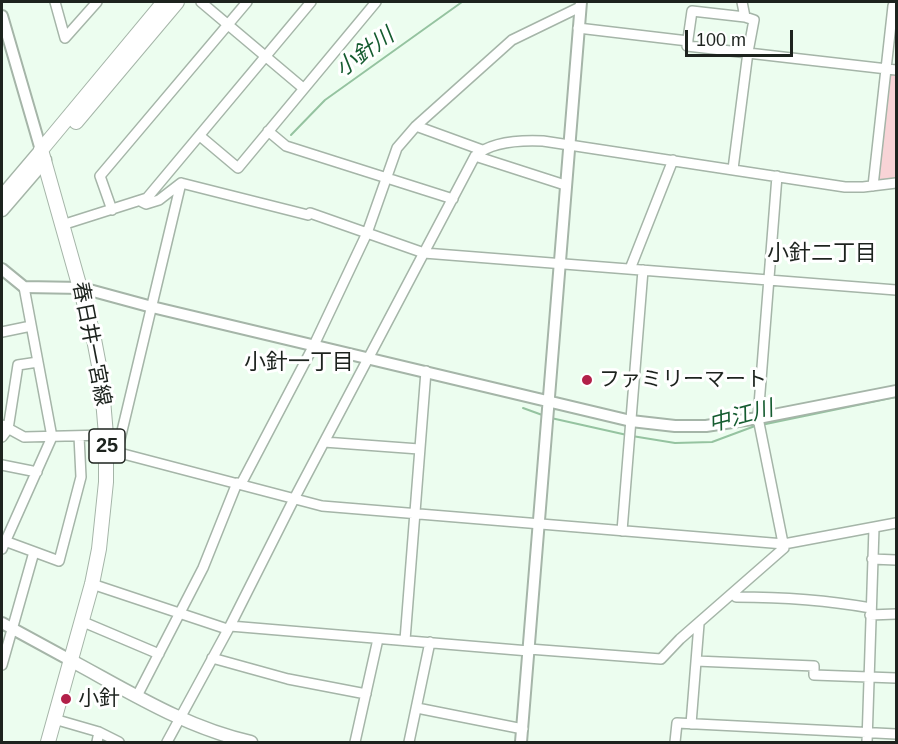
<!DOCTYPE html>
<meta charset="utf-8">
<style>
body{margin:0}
#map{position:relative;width:898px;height:744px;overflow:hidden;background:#ecfdef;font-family:Arial,sans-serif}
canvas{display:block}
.frame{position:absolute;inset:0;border:3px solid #1d231e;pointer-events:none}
.scale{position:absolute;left:685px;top:30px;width:108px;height:27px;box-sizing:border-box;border:3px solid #1d231e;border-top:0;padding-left:8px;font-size:18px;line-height:21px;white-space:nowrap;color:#1d231e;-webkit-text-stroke:4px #fff;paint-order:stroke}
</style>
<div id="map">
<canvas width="898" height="744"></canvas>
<div class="frame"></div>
<div class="scale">100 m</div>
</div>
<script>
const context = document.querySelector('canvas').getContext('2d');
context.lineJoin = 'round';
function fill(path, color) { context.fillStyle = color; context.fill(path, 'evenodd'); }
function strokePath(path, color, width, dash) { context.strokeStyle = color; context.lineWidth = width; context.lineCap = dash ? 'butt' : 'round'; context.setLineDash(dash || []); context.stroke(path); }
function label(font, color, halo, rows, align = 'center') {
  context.font = font + ' Arial,"Noto Sans JP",sans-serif'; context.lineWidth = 6; context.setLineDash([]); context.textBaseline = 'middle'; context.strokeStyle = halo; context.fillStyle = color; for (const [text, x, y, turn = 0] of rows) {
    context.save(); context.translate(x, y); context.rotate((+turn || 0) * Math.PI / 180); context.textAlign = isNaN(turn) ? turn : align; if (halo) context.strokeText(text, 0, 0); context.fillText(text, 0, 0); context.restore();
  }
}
const green = new Path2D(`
 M891 72 896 73V179H880L877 175Z`);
const stream = new Path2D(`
 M291 135 325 100 462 2
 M523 408 545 416
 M551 418 627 435
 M761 425 896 397
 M632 436 675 443 712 442 755 426`);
const minor = new Path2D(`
 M55 2 65 38
 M201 2 303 88
 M745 17 692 11 687 46 896 70
 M578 28 688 41
 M65 38 97 2
 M416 126 482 150
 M268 131 286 146 453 199
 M200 136 238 168 376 2
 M475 156 565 185
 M733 169 748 52 754 20 745 17 742 2
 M873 186 893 6 895 2
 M142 202 146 204 159 200 181 183
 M112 210 100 176 247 2
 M62 225 147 198 311 2
 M630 269 673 160
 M2 332 31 326
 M2 425 24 437 106 435
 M2 437 8 429 18 365 38 362
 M324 442 419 449
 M112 451 322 506 784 544 896 523
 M117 452 181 183 308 215 310 213 424 253 896 290
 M2 465 37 472
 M241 484 314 345 367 233 397 148 416 126 512 40 580 7
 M622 531 643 270
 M2 540 59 561 81 477 79 436
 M2 549 52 437 24 287
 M872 559 896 560
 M92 584 227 629
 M733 593 736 597C782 597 826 600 871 608
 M870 615 896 614
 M81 621 159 654
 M230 626 529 651
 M405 640 426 371
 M529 649 661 659 680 639 784 548 758 418 777 176
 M212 658 288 679 366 694
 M696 661 814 666V675L896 678
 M2 665 34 552
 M137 696 203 568 237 483
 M417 708 523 729
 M54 719 99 732
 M691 724 699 624
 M97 742 99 732 119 742
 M167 742 230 626 294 499 475 156C492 141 521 140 543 141L845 187H863L896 183
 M355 742 378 639
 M409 742 430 642
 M675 742 677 723 896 734
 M867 742 874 528`);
const tertiary = new Path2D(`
 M2 16 41 150
 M2 269 24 287 82 288 152 307 631 421 675 426H706L758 418 896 391
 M2 623 70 660
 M521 742 581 2`);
const secondary = new Path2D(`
 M2 196 41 150
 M2 210 45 160
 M70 660C128 691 186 728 251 742`);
const primary = new Path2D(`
 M76 122 177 2
 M48 742 92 584 99 549 106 482V435L101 376 93 334 41 150 164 2`);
const markers = [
 [587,380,6,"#b22049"],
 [66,699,6,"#b22049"]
];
const shields = [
 [107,446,36]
];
const shieldNames = [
 ["25",107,446]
];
const streetNames = [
 ["春日井一宮線",91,344,79]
];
const poiNames = [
 ["ファミリーマート",599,380],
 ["小針",78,699]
];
const waterNames = [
 ["小針川",365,53,-36],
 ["中江川",741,417,-15]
];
const neighbourhoodNames = [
 ["小針二丁目",822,254],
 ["小針一丁目",299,363]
];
fill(green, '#f8d3d6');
strokePath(stream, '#95c3a0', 2);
strokePath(minor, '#a5b5a8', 12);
strokePath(tertiary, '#a5b5a8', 14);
strokePath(secondary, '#a5b5a8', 15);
strokePath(primary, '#a5b5a8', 16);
strokePath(minor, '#fff', 9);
strokePath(tertiary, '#fff', 10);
strokePath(secondary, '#fff', 12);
strokePath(primary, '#fff', 14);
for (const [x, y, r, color] of markers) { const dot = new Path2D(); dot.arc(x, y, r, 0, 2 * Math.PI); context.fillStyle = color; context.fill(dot); strokePath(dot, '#fff', 2); }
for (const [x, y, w] of shields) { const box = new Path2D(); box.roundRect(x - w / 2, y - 17, w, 34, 4.5); context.fillStyle = '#fff'; context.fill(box); strokePath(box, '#1d231e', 1.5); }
label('bold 20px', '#1d231e', null, shieldNames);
label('21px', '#1d231e', '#fff', streetNames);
label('21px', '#1d231e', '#fff', poiNames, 'left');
label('italic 22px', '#155c30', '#fff', waterNames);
label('22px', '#1d231e', '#fff', neighbourhoodNames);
</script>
